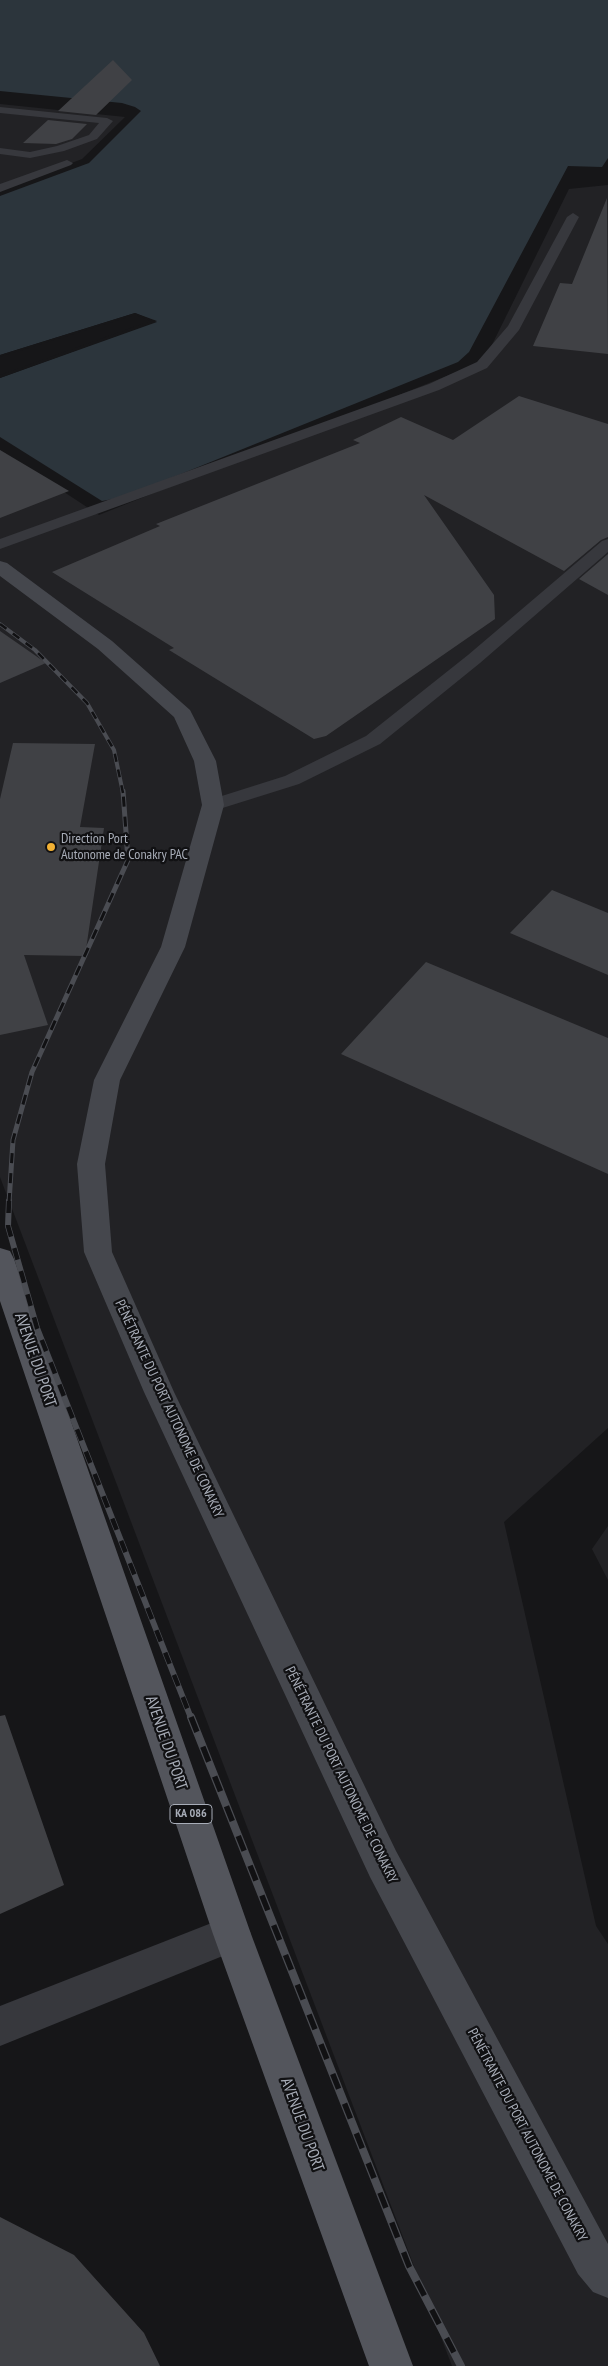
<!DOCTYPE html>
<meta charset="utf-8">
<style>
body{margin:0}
canvas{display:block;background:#161618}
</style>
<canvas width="608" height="2366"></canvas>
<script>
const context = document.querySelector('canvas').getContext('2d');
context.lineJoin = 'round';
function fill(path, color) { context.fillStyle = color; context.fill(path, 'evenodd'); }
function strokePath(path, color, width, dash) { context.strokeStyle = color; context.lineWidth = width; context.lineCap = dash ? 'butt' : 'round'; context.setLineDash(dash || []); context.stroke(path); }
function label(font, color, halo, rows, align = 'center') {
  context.font = font + ' "PT Sans Narrow",sans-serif'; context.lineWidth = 4.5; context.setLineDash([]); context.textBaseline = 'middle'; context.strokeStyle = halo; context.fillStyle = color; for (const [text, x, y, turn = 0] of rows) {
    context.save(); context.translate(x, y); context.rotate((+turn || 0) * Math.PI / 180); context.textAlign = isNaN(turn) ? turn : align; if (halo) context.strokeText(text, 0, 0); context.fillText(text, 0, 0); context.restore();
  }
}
const built = new Path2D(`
 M0 104 125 117 82 159 0 190Z
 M608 185V1428L504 1522 596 1926 608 1944V2366H452L0 1177V450L99 515 484 361 569 189Z
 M608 1526V1580L592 1549Z`);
const water = new Path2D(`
 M0 0H608V158L602 167 568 166 469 352 458 362 124 497 102 501 0 437V378L157 321 135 313 0 355V196L89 163 141 111 135 107 122 103 0 91Z`);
const pier = new Path2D(`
 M135 313 157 322 0 378V375L150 321 135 315 0 357V355Z`);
const building = new Path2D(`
 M113 60 132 80 96 115 58 111Z
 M48 120 87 124 72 139 56 144 23 143Z
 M607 198 608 354 533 346 560 283 572 284Z
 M519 396 608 424V537L601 540 564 571 424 495 494 595 495 619 326 736 314 739 169 650 174 648 52 572 160 526 156 524 360 443 353 440 401 417 453 440Z
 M0 450 69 491 0 518Z
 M608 554V595L579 579Z
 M0 631 46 663 0 683Z
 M13 743 95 744 80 827 104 828 85 956 24 955 48 1025 0 1035V799Z
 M552 890 608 913V975L510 933Z
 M426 962 608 1038V1174L341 1054Z
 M5 1715 64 1885 0 1914V1716Z
 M0 2217 74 2255 144 2333 160 2366H0Z`);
const lane = new Path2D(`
 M0 107 107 118 113 121 97 139 64 151 30 158 0 154V148L30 152 57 146 89 135 99 123 0 113Z
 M67 160 73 163 71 165 0 192V184Z
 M573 213 579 217 519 330 487 368 439 390 0 549V539L429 384 477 362 508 326 567 217Z
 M608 539V552L480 663 380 744 299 784 213 811 206 809 203 805 206 801 285 776 366 736 468 655 602 541Z`);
const street = new Path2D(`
 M232 1915 245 1921 251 1934 245 1947 0 2046V2006Z`);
const secondary = new Path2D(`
 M0 561 7 563 112 641 190 710 216 761 224 805 185 947 120 1080 105 1164 112 1252 174 1392 396 1851 608 2244V2298L593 2292 578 2274 370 1877 144 1392 84 1252 77 1164 94 1080 161 947 202 805 194 761 174 717 98 649 0 576Z`);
const primary = new Path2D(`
 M0 1248 10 1251 14 1259 251 1934 413 2366H369L213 1934 0 1301Z`);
const railFar3 = new Path2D(`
 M0 624 35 650 87 703 114 750 123 793`);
const railFar2 = new Path2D(`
 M9 1203 13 1140 32 1072 128 860 123 791`);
const railFar1 = new Path2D(`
 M9 1201 8 1226 37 1328 191 1718`);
const rail = new Path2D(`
 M191 1717 409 2266 461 2366`);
const markers = [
 [51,847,5,"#f2b134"]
];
const shields = [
 [191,1814,42]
];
const shieldNames = [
 ["KA 086",191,1814]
];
const poiNames = [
 ["Direction Port",61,839],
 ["Autonome de Conakry PAC",61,855]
];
const streetNames = [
 ["PÉNÉTRANTE DU PORT AUTONOME DE CONAKRY",169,1409,65],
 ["PÉNÉTRANTE DU PORT AUTONOME DE CONAKRY",341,1775,64],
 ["PÉNÉTRANTE DU PORT AUTONOME DE CONAKRY",527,2135,62]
];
const nearStreetnames = [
 ["AVENUE DU PORT",35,1360,71],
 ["AVENUE DU PORT",166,1743,71],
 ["AVENUE DU PORT",302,2125,70]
];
fill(built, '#222225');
fill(water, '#2c353c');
fill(pier, '#161618');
fill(building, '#404145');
fill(lane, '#37383d');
fill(street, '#37383d');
fill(secondary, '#45474d');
fill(primary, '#53555c');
strokePath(railFar3, '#4a4c52', 4);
strokePath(railFar2, '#4a4c52', 5);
strokePath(railFar1, '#4a4c52', 6);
strokePath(rail, '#4a4c52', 8);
strokePath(railFar3, '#111113', 2.5, [8]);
strokePath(railFar2, '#111113', 3, [10]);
strokePath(railFar1, '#111113', 4.5, [12]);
strokePath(rail, '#111113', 5.5, [16]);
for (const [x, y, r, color] of markers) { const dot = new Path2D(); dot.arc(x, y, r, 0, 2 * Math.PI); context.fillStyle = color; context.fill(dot); strokePath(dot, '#111113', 2); }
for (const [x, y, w] of shields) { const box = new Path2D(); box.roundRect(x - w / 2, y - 9.5, w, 19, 4); context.fillStyle = '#111113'; context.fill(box); strokePath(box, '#a8adb8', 1); }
label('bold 12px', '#a8adb8', null, shieldNames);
label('14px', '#a8adb8', '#111113', poiNames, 'left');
label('14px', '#a8adb8', '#111113', streetNames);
label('16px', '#a8adb8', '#111113', nearStreetnames);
</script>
